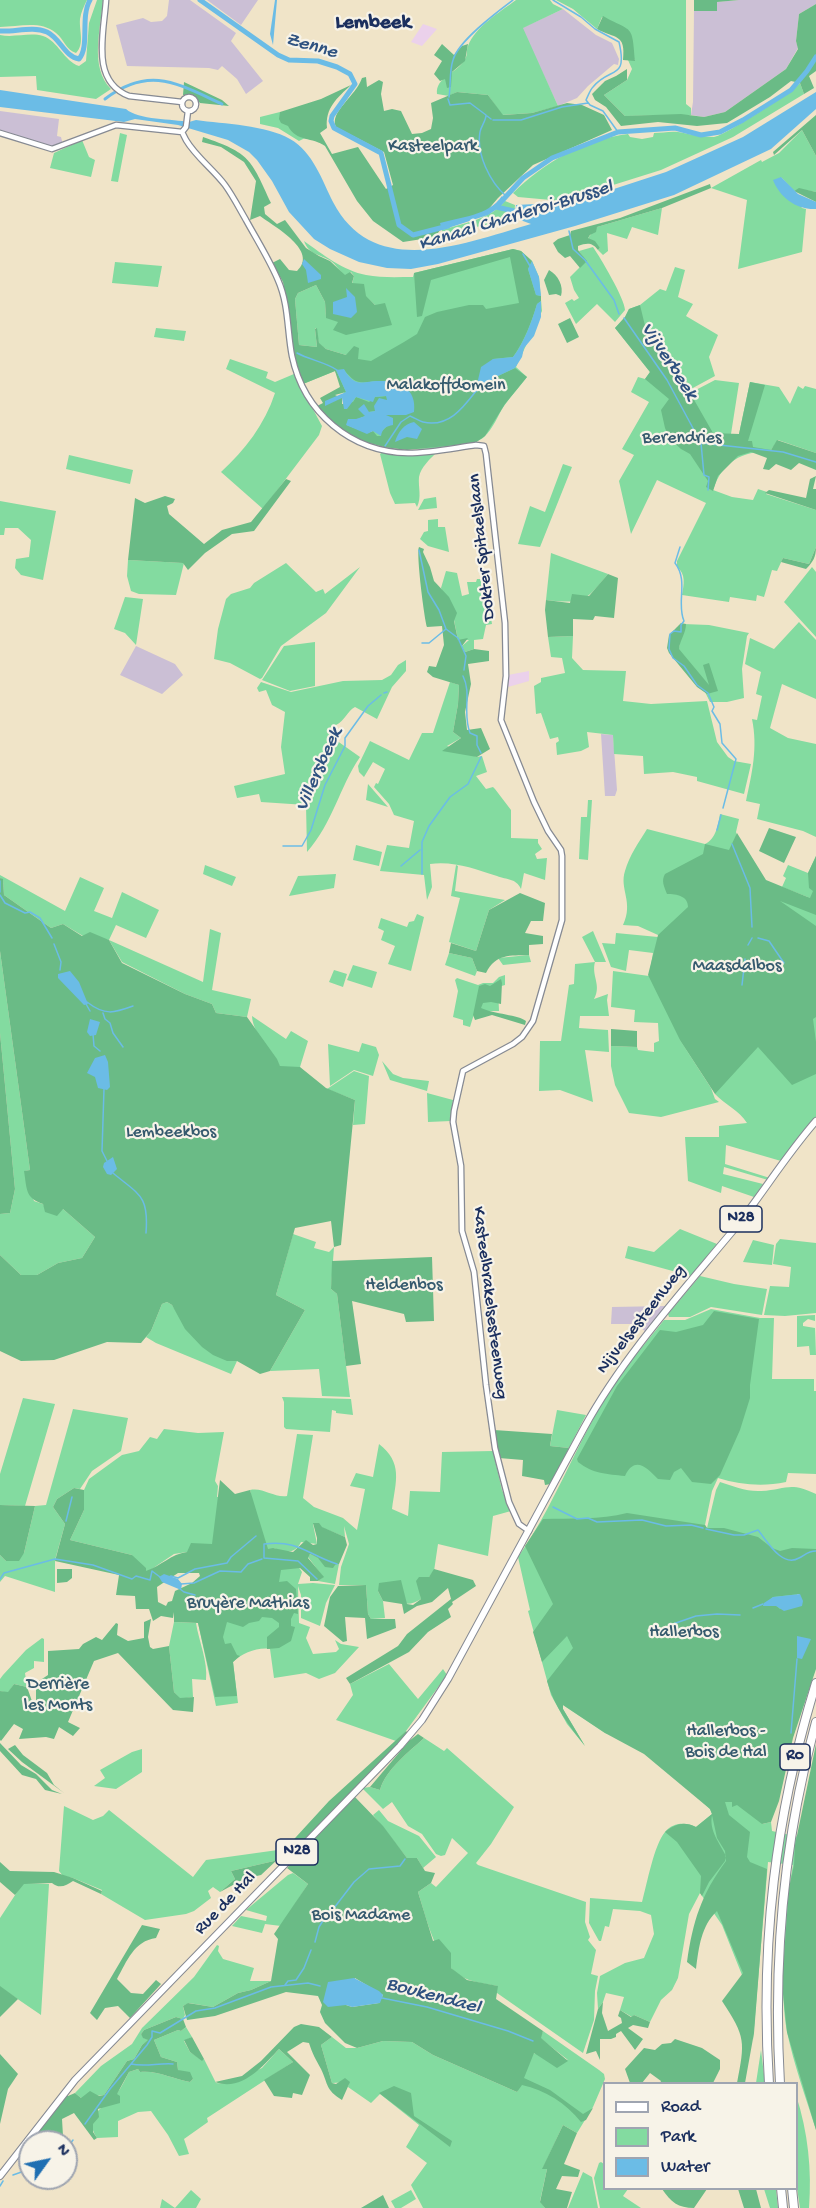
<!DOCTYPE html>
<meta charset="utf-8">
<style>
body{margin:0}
#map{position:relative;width:816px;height:2208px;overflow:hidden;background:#f0e4c8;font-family:"Gochi Hand",sans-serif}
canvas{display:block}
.legend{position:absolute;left:603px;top:2082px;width:195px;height:108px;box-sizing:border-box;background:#f7f3e8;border:2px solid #9fa5b1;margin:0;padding:8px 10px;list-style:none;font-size:18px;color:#1b2f5e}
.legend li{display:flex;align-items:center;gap:12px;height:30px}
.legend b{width:30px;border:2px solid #9fa5b1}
.north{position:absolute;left:18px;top:2130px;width:60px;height:60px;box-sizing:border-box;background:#f7f3e8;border:2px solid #9fa5b1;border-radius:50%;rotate:57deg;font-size:16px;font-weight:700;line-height:24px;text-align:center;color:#1b2f5e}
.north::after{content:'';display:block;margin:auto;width:21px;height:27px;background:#1f6fb2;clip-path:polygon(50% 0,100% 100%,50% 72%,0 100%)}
</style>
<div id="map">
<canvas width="816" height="2208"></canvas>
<ul class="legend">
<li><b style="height:8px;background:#fff"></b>Road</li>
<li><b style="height:16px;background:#83dba0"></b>Park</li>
<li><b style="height:16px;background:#6bbce6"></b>Water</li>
</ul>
<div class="north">N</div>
</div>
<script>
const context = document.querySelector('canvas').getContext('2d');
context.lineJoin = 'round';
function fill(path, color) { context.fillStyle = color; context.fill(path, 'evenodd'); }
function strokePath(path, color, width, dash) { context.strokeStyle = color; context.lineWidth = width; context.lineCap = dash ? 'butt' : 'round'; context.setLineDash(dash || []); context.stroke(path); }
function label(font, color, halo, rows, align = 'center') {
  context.font = font + ' "Gochi Hand",sans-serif'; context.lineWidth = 4.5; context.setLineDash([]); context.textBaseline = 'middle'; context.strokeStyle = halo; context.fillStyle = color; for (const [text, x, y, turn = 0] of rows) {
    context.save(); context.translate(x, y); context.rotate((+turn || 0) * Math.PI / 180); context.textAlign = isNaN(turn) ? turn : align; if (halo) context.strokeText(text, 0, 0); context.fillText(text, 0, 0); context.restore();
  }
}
const built = new Path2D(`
 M423 24 437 29 422 46 411 42Z
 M529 671V681L508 687V675Z`);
const industrial = new Path2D(`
 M169 0H190L236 33 231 41 263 81 246 94 237 79 222 66 218 70 209 68 127 66 116 25 143 18 151 22 162 21 167 16Z
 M207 0H258L241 25Z
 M739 0H816V4L799 14 796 41 798 48 786 69 725 112 704 117 691 115 693 102 694 11H716V2Z
 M563 9 596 35 612 43 619 59 618 65 614 64 588 86 577 98 558 106 522 28Z
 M0 111 59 119 57 136 61 137 63 145 53 148 0 131Z
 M136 646 175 664 183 675 162 694 120 675Z
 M601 734 613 735 617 790 615 796H605Z
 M666 1306 646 1332 636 1324H611L612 1307Z`);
const green = new Path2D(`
 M0 0H87C84 6 81 12 80 19 79 31 85 44 76 53 66 50 64 39 56 33 40 20 19 27 0 27Z
 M97 0H103C101 28 89 67 111 89L96 99 37 90 36 76 0 77V35C14 38 30 32 43 36 58 41 64 61 79 66L86 61 89 23Z
 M516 0H550L553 4 563 9 523 28 558 106 532 113 502 115 488 95 457 92 449 96 437 94C435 77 458 73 465 59 468 55 466 50 468 46 475 27 500 12 516 0Z
 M556 0H686V104L691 108V115L625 116 604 95 627 80 632 69 628 60H635L606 19 602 17 597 29 573 9Z
 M800 83 804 94 733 137 661 170 562 201 518 197 513 193C545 162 583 140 628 134L630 137 642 139 653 137 654 133C662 133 670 131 678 132 691 134 699 137 714 137 724 136 792 92 800 83Z
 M280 112 321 130 299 141 278 128 260 124V117Z
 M802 130 816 156V192L799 189 794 191 781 177 802 208 806 209 802 252 738 269 747 200 711 188 761 160 762 162 779 153Z
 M120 133 127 135 118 182 111 181Z
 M82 140 89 157 95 160 91 177 50 168 54 153Z
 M505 201 515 205 514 218 443 235 442 230C464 223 491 219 505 201Z
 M662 208 658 235 632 227 627 239 607 233 608 251 603 255 598 250 600 248 588 238 597 227Z
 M304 241C322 254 344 271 366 275 381 278 398 277 413 277L414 273 513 249 521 251 532 261 539 277 542 311 516 367 527 377C520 386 511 396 504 406 498 415 493 429 484 437 468 451 406 450 384 447L345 395 335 371 303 384 346 355 326 349 319 344 316 328 315 329 317 347 299 345 295 299 298 293 316 285 325 302 326 317 375 305 352 284 354 276 351 272 345 276C340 271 336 265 331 261 320 254 309 255 304 241Z
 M593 247C600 257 625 299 625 310L615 322 597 304 576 324 565 303 572 299 574 301 579 298 574 290 570 277 586 261 579 251Z
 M115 262 162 266 158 287 112 283Z
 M675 267 685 270 678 297 693 304 686 316 718 335 709 357 715 376 691 389 692 392 715 380 739 383 731 434H739L750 382 779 387 790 404 798 386 803 389 805 386 816 389V453L778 440 771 450C741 453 723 460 713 490L732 497 753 500 758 489 767 492 766 494 816 510V547L809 564 783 558 777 571 772 570 764 597 757 595 756 601 730 597 729 602 682 595C684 584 686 574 677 567V561L706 503 657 480 631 534 619 481 634 455 622 449 649 402 631 392 638 377 645 379 650 372 615 328 625 317 629 309 640 305 660 289 666 291Z
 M156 328 186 331 184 341 154 337Z
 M230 359 268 372 266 378 275 382 294 374 322 426 319 435 263 509 221 472C245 450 265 424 275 393L226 369Z
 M383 452 406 454 437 452C430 459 421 467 419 477 418 487 422 497 417 507L415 503 395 504 390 493 380 454Z
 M69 455 133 470 130 484 66 469Z
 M563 464 572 467 540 547 518 544 530 506 545 512Z
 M436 497 437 508 418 510 424 499Z
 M0 501 56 511 43 580 21 575 15 568 16 559 29 557 31 540 18 528H5L4 535H0Z
 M438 519V527H445L449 552 428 546 420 539 424 532 428 531V520Z
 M551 553 608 574C585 602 584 604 546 600Z
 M128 560 184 563 176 595 139 594 131 591 127 576Z
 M286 563 316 592 323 589 325 594 360 567 326 613 281 646 262 678 260 679 230 663 214 659 218 629 226 599 231 594 250 588 254 583Z
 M812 567 816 572V637L784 602Z
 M446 571 457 573 462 596 469 594 467 582H476L477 579H481L482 595 487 596 492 624 486 625 483 639 474 640V649L465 652 462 646 469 640H458L454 620 441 588Z
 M125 597 143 599 136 645 125 633 114 629Z
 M799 622 816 640V699L782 684 770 728 788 738 816 744V837L803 831 757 819 760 804 746 801C752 773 758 748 752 719L757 720 762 696 756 694 761 672 745 664 750 638 774 649Z
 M683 624 709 625 749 633 747 636 742 669 744 698 727 702H710L705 692 677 660Z
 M573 636 572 658 583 670 626 671 623 701 651 704 707 701 717 742 728 757 734 761 751 764 744 794 697 781V777L673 772 644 774 643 756 614 754 613 735 587 732 589 747 581 751 557 755 556 743 559 741 558 737 550 739 541 713 536 714 534 686 541 682V678L565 673 562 658 551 657 548 637Z
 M315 642V686L290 691 262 680 284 646Z
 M406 660V671L392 687 377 719 355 707C347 711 345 721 336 725L333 738 360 757C339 788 333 823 307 852L306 805 261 802 259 794 237 798 234 786 285 774 281 747 285 712 272 705 266 690 259 692 257 688 261 682 291 692 343 681 382 680 391 675 398 665Z
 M450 682 459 685 458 704 453 732 461 738 447 746 477 757 482 756 487 772 476 776 486 789 493 787 495 789 511 810V838L538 839V843L542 849 535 854 537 859 547 858 545 880 524 873 521 889C516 878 507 880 497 876 474 869 455 861 430 864L432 887 427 900 424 875 380 871 387 845 409 848 414 821 394 815 389 804 374 787 376 783 378 784 385 769 373 762 364 777 359 772 358 766 370 741 409 760 422 733H433Z
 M368 784 388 807 366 800Z
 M588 800H592L588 860 579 859 581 817H587Z
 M720 814 739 819 736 832 738 838 769 887 810 898 782 887 786 878 783 876 788 865 808 873 816 856V1119L781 1161 726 1145 725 1164 770 1178 768 1180 724 1167 723 1174 763 1184 754 1197 722 1186 721 1193 688 1181 685 1137H719V1126L747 1123C739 1110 725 1105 715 1094V1093L678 1037 711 1088 715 1099 719 1102 661 1117 629 1113 615 1085 611 1066V1046L637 1047 638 1050 654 1052V1043L659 1041 658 1023 634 1022 635 1010 611 1007 613 971 649 976 653 953 629 950 626 971 611 967 602 943 615 944 616 933 658 937V935L638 926 623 925C634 902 619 889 625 871 629 856 639 842 647 829L705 844C716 839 718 825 720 814Z
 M356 845 382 852 379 866 353 860Z
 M205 865 236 877 232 886 203 874Z
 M456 865 458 866 455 891 505 900 489 910 476 951 449 942 460 898 451 896Z
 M336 874 334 888 289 896 298 876Z
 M0 875 65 911 80 877 104 888 94 911 112 918 122 892 159 910 146 938 116 925 109 940 203 982 210 929 221 933 212 990 251 999 247 1017 216 1013 212 1004 185 994 122 962 109 940 83 936 63 924 51 928 4 895 3 880 0 878Z
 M417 914 424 917 411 971 388 964 395 946 381 940 384 931 378 928 381 918 407 927 409 922 414 921Z
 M593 931 606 962H595C591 976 602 985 594 999L608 994 607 1000 609 1016H580L579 1028 608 1030 609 1052 585 1050 593 1102 560 1090 539 1091 540 1041H561L569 985 574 984 575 964 595 962 582 937Z
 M0 951 30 1170 25 1171 34 1201 43 1204 46 1210 63 1209 95 1237 82 1258 58 1263 37 1275H21L0 1255V1214L10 1213 15 1189 0 1033Z
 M449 953 472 958 477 971 475 976 445 965Z
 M529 955 531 962 503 965 498 958Z
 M353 965 377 972 372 988 347 980Z
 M334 970 347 974 343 987 329 982Z
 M505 975V985L498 987 499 1011H475L470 1027 463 1025V1020L453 1017 458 991 455 980 457 978 478 985 483 983H493L499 977Z
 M252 1016 286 1039 291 1031 308 1041 300 1067H280C273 1049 253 1036 252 1016Z
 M362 1043 376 1047 379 1055 373 1076 354 1070 330 1086 328 1044 359 1052Z
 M382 1061 393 1074 403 1078 429 1081 427 1091 390 1080Z
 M354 1071 369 1076 365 1124 353 1125 355 1100 327 1089Z
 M427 1093 453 1100 451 1121 428 1122Z
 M680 1229 717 1244 691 1276 625 1258 628 1246 654 1252Z
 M293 1234 316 1242 314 1248 329 1252 334 1247 331 1289 337 1294 350 1397 322 1396 319 1369 270 1371 305 1310 276 1295Z
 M780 1239 816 1243V1313L785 1316 764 1315 770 1286 789 1287 791 1267 773 1264 776 1244Z
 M753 1240 774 1245 772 1265 743 1262Z
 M700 1276 734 1284 767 1289 762 1315 711 1307 690 1317H669L668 1314Z
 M167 1302 172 1305C189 1329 204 1359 237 1361L231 1374 156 1343 146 1337 151 1331 162 1304Z
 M711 1309 760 1318H774L772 1379H814V1391H816V1474L788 1473 786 1482C763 1487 741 1485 718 1478L712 1491 705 1525 707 1528 716 1490 720 1482C733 1486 747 1492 761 1491 786 1490 789 1481 816 1494V1549H810L797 1595V1617L762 1824 771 1822 772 1831 799 1837 816 2130C806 2098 794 2065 787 2032 779 1984 784 1913 793 1865L768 1862 753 2040 742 1975 722 1925 700 1893 689 1914 678 1978 672 1990 661 2000 650 2022 634 2015 632 2017 620 2010 624 1997 606 1993 603 2002 598 2009 597 1993 600 1976 625 1963 644 1958 654 1934 651 1915 640 1911 613 1909 609 1927 605 1926 601 1941H599L589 1923 590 1898 642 1902C647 1884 654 1845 665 1832 673 1822 686 1822 696 1827L712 1814 710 1809 694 1794 669 1754 605 1733 563 1705V1709L585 1746 567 1724 551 1695 528 1611 530 1610 518 1557C553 1508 574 1449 606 1397 622 1370 644 1345 664 1320H685Z
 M815 1315V1321L808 1319 803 1323V1326L815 1328 816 1355H810L809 1346 797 1347V1316Z
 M282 1397 351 1399 353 1415 336 1413V1411L332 1410 330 1432 286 1429 284 1427V1402Z
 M23 1398 55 1404 25 1506 0 1505V1474Z
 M73 1409 128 1418 121 1451 92 1471 80 1489 74 1488 57 1499 53 1507 65 1524 55 1560V1592L5 1576 0 1582V1555L6 1561 24 1553 35 1506 46 1505Z
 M557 1410 586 1415 569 1448 550 1446Z
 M164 1429 198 1433 224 1432 215 1481 218 1486 217 1497 251 1494 250 1490C263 1487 274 1498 287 1496L297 1434 313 1435 303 1498 314 1507 343 1518 357 1530 365 1489 350 1486 356 1473 373 1477 379 1444C403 1463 396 1480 392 1509L408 1516 410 1491 440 1492 442 1452 493 1451 502 1490 511 1511 493 1516 488 1556 438 1544 434 1571 429 1577H419L421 1599C405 1610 394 1599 378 1591L383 1601 385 1618 371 1619 368 1614 366 1585H339L341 1567 349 1544 344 1526 345 1537 313 1524 317 1544 301 1542C295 1555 285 1552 273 1548L298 1566 302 1572 298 1584 313 1583 335 1585 326 1603 320 1626 301 1618V1595L298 1586 299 1623 310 1627 306 1638 313 1654 336 1652 339 1649 335 1640 341 1644 359 1647 335 1673 319 1679 306 1673 274 1678 270 1649C258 1647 242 1653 233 1662L238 1703 216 1706 198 1623 207 1584 187 1552 174 1554 137 1579 132 1555 70 1540 84 1510V1490L89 1479 122 1455 139 1451 150 1437 157 1439Z
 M310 1554 335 1565 339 1564 335 1584 318 1581 323 1577 308 1557Z
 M174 1622 196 1623C199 1642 208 1661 206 1680L192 1679 193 1697 180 1699 174 1692 169 1646Z
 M42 1638 44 1639V1662L34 1661V1668L25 1673 27 1687 14 1684 8 1693 0 1691V1679L3 1675 26 1650Z
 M389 1664 418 1699 443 1669 447 1675 406 1731 396 1741 336 1720 353 1695 350 1684Z
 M424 1738 444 1751 447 1748 514 1807 491 1844 476 1863 478 1865 586 1902 585 1922 590 1937 588 1940 596 1950 591 1974 598 1976 595 1991 594 2020 583 2053 497 1993V1986C488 1984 478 1983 469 1980 437 1969 427 1920 418 1892L431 1883 436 1887 468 1853 452 1838 445 1855 441 1856 436 1854 422 1834 408 1826 392 1802 383 1809 362 1788 370 1787 380 1790C386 1769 409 1752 424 1738Z
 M142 1749V1772L116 1789 94 1786 105 1778 100 1770 132 1752Z
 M64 1806 93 1820 103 1816 109 1810 193 1877 206 1860 285 1849 274 1861 231 1871 235 1879 220 1892 213 1887 208 1891 211 1898 194 1911 186 1914 145 1920 101 1894 102 1890 73 1878 63 1876 59 1871Z
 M379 1810 388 1821 419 1836 436 1857 423 1868 417 1858H407L373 1815Z
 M293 1873 308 1884 281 1926 265 1924 262 1933 232 1926 241 1916 266 1921 267 1916 246 1910 288 1875Z
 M23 1883 49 1884 41 2015 0 1987V1918Z
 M217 1945 219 1946 218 1951 223 1959 254 1968 250 1981H271L251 1990 238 1993 213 2007 189 2003 183 2006 185 2015 183 2019 176 2017 144 2030 141 2034 144 2038 149 2040 142 2045 134 2059 127 2061 104 2095 81 2098 75 2093 101 2066 132 2044 142 2028 194 1977Z
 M186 2027 192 2037 184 2041 190 2052 202 2060 204 2059 216 2083 225 2084 262 2068 279 2049 293 2062 207 2118 208 2122 184 2139 189 2154 179 2156 168 2135 151 2111 138 2112 118 2121V2137L97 2138C82 2116 106 2106 117 2093 122 2087 125 2079 129 2072L138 2069 140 2072C157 2070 173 2079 190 2082L193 2079 178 2070 177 2062 161 2057 154 2040 178 2030 181 2031Z
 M543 2031 599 2070 604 2074 605 2079 593 2107 577 2133 563 2125 543 2168 547 2169 540 2201 545 2208H423L411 2185 427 2163 406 2147 419 2125 380 2094 371 2103 348 2087 349 2082 332 2083 321 2045 332 2037 346 2048H357L383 2041 412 2042 433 2055 517 2092 533 2053 568 2060 540 2038Z
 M761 2050 765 2083H756Z
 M796 2095C808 2132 812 2170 809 2208H800L796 2181Z
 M601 2162 604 2164V2188L628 2189 623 2196 641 2208H600L594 2178 599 2163Z
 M583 2172 592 2177 598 2208H568Z
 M764 2189H776L778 2208H770Z
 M191 2190 201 2199 196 2208H160L162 2199 175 2208Z
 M411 2190 416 2199 401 2208H395L391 2201Z`);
const forest = new Path2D(`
 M694 0H739L717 2V11H694Z
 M816 4V71L809 76 814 88 804 94 800 83 791 81 770 97 727 123 697 126 658 122 621 126 606 107 595 100 592 94 605 81 616 76 627 69V80L604 95 625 116 681 114 704 117 725 112 786 69 798 49 796 41 799 14Z
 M603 16C633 33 632 23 635 61L623 60C626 33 615 39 597 29Z
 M442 44 454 55 462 46 468 44 465 61 452 72 451 87 447 88 445 79 440 81 434 74 442 61 434 55Z
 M366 77 367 87 379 80 383 82 381 94 384 111 392 109 401 111 412 134 422 133 431 129 433 118 431 103 457 92 488 95 503 115 532 113 567 103 582 105 604 115 612 130 533 165 498 198 487 211 443 226 435 237 403 242 373 221 357 201 325 146C313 137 296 142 288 126L281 123 279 119 280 112 321 99 351 85C337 98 325 108 327 128L320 133 332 154 358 147 386 189 393 185 384 152 336 127C329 112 356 96 362 78Z
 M184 82 222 100 229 106 200 103 194 96 183 95Z
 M816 115V156L802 130 774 155 773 152Z
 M203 137C250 153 251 159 271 203L264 207 265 214 277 224 285 220 306 248 319 256 330 261 345 275 350 272 354 276 352 283 364 284 366 296 375 305 385 303 392 325 346 335 333 330 338 322 326 318 325 302 316 285 298 293 295 299 299 345 317 347 315 329 317 328 319 343 326 349 346 355 354 346 359 348 358 359 371 361 404 342 417 334 425 317 437 312 469 305H483L486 309 519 303 510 257 431 280 422 316 417 317 414 273 513 249 521 251 532 261 528 269 536 295 541 296V301L537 304C532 321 524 342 513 357L493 359 476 392 498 376 515 368 527 377 505 404 485 436 475 443 407 450 384 447 354 439 331 422 317 406 323 403 320 398 340 387 335 371 303 384 293 351 283 282 272 263 280 259 289 270 297 271C319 251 275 227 260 216L250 220 256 181 244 162 221 147 202 142ZM336 370H344C355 383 358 384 376 381L406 415H383L387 426 381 432V436H377L373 431 367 433 347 425 365 416 368 412 376 411 387 400V396L375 397 369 402 356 397 353 402 342 404V398L335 395 346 392Z
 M710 184 711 188 662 208 597 227 596 232 590 235 588 238 595 241 600 248 598 250C592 242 587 243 578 246V250L587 261 580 268 570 256 565 258 558 252 553 243 558 239 570 235 571 231 620 218Z
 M799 188 816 192V202L794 191Z
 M549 270C558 275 564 286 561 296L556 294 549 295 544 280Z
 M640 305 647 334 666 360 682 375 690 386 693 398 713 433 739 434 750 382 765 385 748 441H752L753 447 771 450 777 440 816 453V470L799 463 791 470 776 464 769 470 763 469 767 458 751 452 738 456 718 476 713 491 706 487 708 481 690 454 681 449 670 439 665 428 661 410 669 399 645 379 650 372 615 328 625 317 629 309Z
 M570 318 579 337 567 343 558 324Z
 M816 476 813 489H816V510L765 493 769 490 806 498 810 479Z
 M286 479 291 481 254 531 232 534 205 553 188 570 183 563 128 560 135 498 145 503 165 496 175 499 173 503 167 506 169 514 204 544 222 530 251 522Z
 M419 547 424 549 423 552 430 567 434 581 449 597 457 613 454 621 458 640 468 638 462 646 465 652 474 649 489 651V661L468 664 471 684 465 712 467 730 481 728 490 749 477 757 442 751 461 738 453 732 458 704 459 685 433 677 427 672 429 666 436 667 444 645 442 626 427 627C424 616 416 552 419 547Z
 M816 547C816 557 813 562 806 569L781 562 783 558 809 564Z
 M608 574 618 578 614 618 595 616 593 620 573 619V636L548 637 545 610 546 600 570 603 572 594 589 596Z
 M681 623 686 624C686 633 680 640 679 649L709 685 703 665 709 663 718 691 707 694 697 687 669 653 667 648 669 635Z
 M769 828 796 837 784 863 759 851Z
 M737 833 766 880 810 898 813 891 809 888 808 873 816 856V915L780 901 816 926V1017L813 1019 816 1042V1074L792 1085 758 1047 715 1094 680 1040 648 975 658 935 688 907C688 896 677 894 667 894 664 886 661 881 665 874L703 854 705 844 729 850Z
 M0 878 3 879 4 895 51 928 63 924 82 936 90 932 109 940 122 963 185 994 212 1004 216 1013 247 1017 277 1059 280 1066 300 1067 326 1088 355 1100 341 1245 334 1247 331 1221 295 1228 276 1295 305 1310 270 1371 260 1374 237 1361H227L213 1355 202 1347 185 1329 172 1305 167 1302 162 1304 151 1331 141 1343 107 1342 54 1360 21 1361 0 1351V1255L21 1275H37L58 1263 82 1258 95 1237 63 1209 57 1216 45 1212 43 1204C25 1198 27 1189 24 1171L30 1170 0 951Z
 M520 893 545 903 543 921H531L525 933 543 936V944L529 945V955C510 956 496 953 486 973L477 971 472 958 449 953 451 943 476 951 489 910Z
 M501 979 502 983 501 1004 491 1002 483 1003 481 1008C494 1014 519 1015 526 1021L525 1025 492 1015 475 1020 473 1015 479 986 485 984 490 986Z
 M611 1029 637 1031V1047L611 1046Z
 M0 1033 15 1189 10 1213 0 1214Z
 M432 1257 434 1321 406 1322 404 1314 352 1301 361 1364 346 1366 337 1294 331 1289 332 1261Z
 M714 1311 759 1319 750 1385V1398L740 1430 720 1475 711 1484 692 1482 681 1468 674 1472 670 1480 658 1479C647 1468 635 1455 625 1476 607 1474 593 1474 578 1462L577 1459 617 1386 660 1330 676 1332 703 1325Z
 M494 1430 552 1434 550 1446 569 1448 551 1484 545 1485 544 1480 522 1476 523 1460 499 1458Z
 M220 1480 235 1494 250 1490 268 1549 273 1548 293 1552 306 1540 313 1545 317 1544V1538L313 1523H319L322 1527 345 1537 347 1545 339 1564 335 1565 333 1568 325 1567 318 1558 310 1554 308 1558 324 1577 318 1581H310V1577L300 1568 281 1570 279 1582 287 1581 296 1589 298 1614 294 1613 291 1619V1626L295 1627 291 1641 279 1648 267 1649V1637L279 1627V1623L272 1618 262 1617 259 1621 249 1623 243 1627 227 1622 223 1637 225 1644 231 1643 237 1655 240 1656 233 1662 237 1696 215 1697 198 1623 174 1622V1612L173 1618 161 1616 153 1621 149 1609H136L135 1596 116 1595 119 1575 55 1561 65 1524 53 1507 57 1499 74 1488 84 1490V1510L70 1540 132 1555 146 1568V1571C161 1566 171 1554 187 1552L191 1543 212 1544ZM178 1573H199L200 1576 192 1583 175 1591 172 1601 168 1602 166 1606 158 1602 157 1587Z
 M0 1505 35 1506 24 1553 19 1561H6L0 1555Z
 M627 1513 705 1525 707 1528H724L758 1537 772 1548 780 1551 792 1548 816 1549V1669L793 1738 779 1801 771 1822 762 1824 737 1805 732 1807V1802H725L729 1815 750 1832 747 1857 750 1862 767 1869 754 2033 745 2083H737C745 2042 746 2037 722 2001L743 1973 717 1911C701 1926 699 1947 696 1969L687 1962C693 1921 701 1895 726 1861L725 1851 717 1838 712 1815C709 1831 719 1842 726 1856L725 1861 709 1882 702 1896 700 1893 701 1876 677 1842 665 1832C675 1824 684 1821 696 1827L712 1814 710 1809 644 1754 605 1733 563 1705V1709L585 1746C569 1726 554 1706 547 1681L573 1648 567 1636 542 1662 533 1632 553 1604 525 1546 543 1519C571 1518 600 1520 627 1513ZM800 1594 780 1609 777 1606H763L773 1597Z
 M57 1569H72V1578L67 1582 57 1583Z
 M434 1569 473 1580 476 1586 452 1602 453 1604 448 1609 451 1617 428 1632 409 1652 350 1684 346 1678 398 1646 407 1634 451 1599 448 1588 432 1602 417 1606 404 1614 402 1604 383 1601 378 1591 379 1583 401 1580 407 1604 413 1605 421 1599 416 1581 419 1577H429Z
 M366 1585 368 1614 371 1619H395L396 1628 367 1639 365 1618 345 1617 347 1641 343 1642 324 1626 330 1597 338 1586Z
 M151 1619 148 1637 150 1647 153 1649 169 1646 174 1692 180 1698 194 1697 193 1712 173 1710 118 1653 94 1661 68 1722 80 1728 73 1736 59 1727 54 1739 46 1737 19 1739 23 1729 14 1724 1 1741 0 1740V1691L8 1692 14 1684 27 1687 33 1704 36 1703V1683L48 1675V1651L79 1649 83 1644 96 1637 102 1640 116 1623 118 1624 117 1635 128 1641 144 1638V1622Z
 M406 1731 408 1733 291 1858 284 1857 277 1860 261 1875 244 1879 220 1892 235 1879 231 1871 274 1861 329 1801Z
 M418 1734 424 1738C409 1752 386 1769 380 1790L370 1787 409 1741Z
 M0 1743 21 1765 36 1774 52 1790 62 1794 45 1790 36 1779 22 1775 0 1751Z
 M816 1744V2130L787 2032 782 1984 789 1888 794 1865 795 1845Z
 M15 1745 23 1755 47 1773 54 1785 64 1793 22 1762 8 1749Z
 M354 1796 383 1826 407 1858H417L425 1871 435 1873 431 1883 418 1892 433 1941 439 1939 451 1953V1968L467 1980 498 1986 496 1999 543 2031 541 2038 568 2061 557 2068 534 2053 524 2078 550 2090 583 2114 593 2108 586 2120 581 2122C566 2103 545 2090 522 2085L517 2092 433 2055 412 2042 383 2041 357 2048 345 2043 325 2023 320 2012 322 2005 318 1996 286 1992 215 2016 187 2020 183 2006 188 2003 213 2007 238 1993 251 1990 271 1981 278 1939 274 1934 308 1884 287 1868ZM355 1978 383 1995 379 2003 352 2007 346 2005Z
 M0 1862 10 1871 54 1872 73 1878 102 1891 101 1894 73 1881C66 1886 59 1889 52 1883L24 1884 15 1895 0 1882Z
 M142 1925 160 1929 156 1938C134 1941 127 1961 117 1979L131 1993 143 1994 156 1980 161 1984 130 2018 118 2006 105 2008 97 2020 90 2013Z
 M0 1986 18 1999 0 2017Z
 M603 2002 602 2013 608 2031 622 2023 621 2018 618 2016 620 2010 631 2017 634 2015 650 2022 648 2028 633 2025 628 2028 643 2039 635 2050 621 2031 616 2034V2037L611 2039H600V2060L596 2051 586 2054 598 2009Z
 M176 2017 183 2019 186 2027 181 2031 178 2030 154 2040 161 2057 177 2062 178 2070 190 2072 193 2079 190 2082C173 2079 157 2070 140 2072L138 2069 129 2072 117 2094 120 2096V2103L98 2109 99 2117 93 2124V2132L97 2138 94 2140 74 2113 62 2119 63 2136 70 2147 66 2151V2142H34L32 2139 66 2094 68 2096 75 2093 81 2098 90 2091 99 2096 104 2095 127 2061 134 2059 142 2045 148 2040 143 2038 141 2034 144 2030Z
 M301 2024 319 2027 332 2037 321 2045 332 2083 336 2084 345 2078 350 2082 342 2100C325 2089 329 2086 321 2069 316 2060 312 2053 309 2043L303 2042 287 2052 310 2075 302 2095 293 2093 292 2098 274 2096 264 2080 293 2062 279 2049C263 2066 242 2092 215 2082L242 2076 261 2061 294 2027Z
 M192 2037 204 2059 202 2061 190 2052 184 2040Z
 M675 2039 702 2048 720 2060V2069L713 2083H660L661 2081 650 2073 642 2083H630L625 2069 644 2048 655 2050 662 2044 671 2043Z
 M0 2054 18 2074 8 2089 0 2124Z
 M394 2086 411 2093 414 2116 452 2141 450 2147 379 2093Z
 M563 2125 577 2133 564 2164 580 2170 578 2177 562 2176 556 2189 572 2192 567 2208H545L540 2202 547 2169H542Z
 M662 2189H707L694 2208C678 2208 671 2202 662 2189Z
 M738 2189H756L761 2208H744Z
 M383 2195 389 2208H361Z`);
const water = new Path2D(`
 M275 0H277L273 45 270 34Z
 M0 90 126 109C138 120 173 119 189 122L196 120C224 124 266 125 290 139 313 152 322 180 333 202 374 281 465 243 531 224L515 218 516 205 574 202 666 172 743 137 816 92V109L771 149 674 195 575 226 438 264 411 269 387 268 359 262 330 249 314 239 289 212 272 181 257 160 249 152 228 140 178 125 135 119 124 122 0 107Z
 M781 177 798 194 816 202V209C797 210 780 198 773 180Z
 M502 196 505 201 497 209 488 215 442 230 440 223C461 217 488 216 502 196Z
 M304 259 321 275V279L308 283 306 270 302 264Z
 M532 261 539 277 541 296 536 295 528 269Z
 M346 288 355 297 357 312 351 318 333 314V302L347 297Z
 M541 301V317L534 336 524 348 522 357 515 368 498 376 475 393 481 367 493 359 513 357C524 343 532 321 537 304Z
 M344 369C346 373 350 378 353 380 360 385 369 381 377 381 399 380 417 388 414 412L406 415H386L393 418V425C386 426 382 429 381 436L373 431 367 434 346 425 348 419H356L365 416 358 409 364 404 369 412 375 411 374 406 379 398 387 400 386 396 375 397 373 402 356 397 347 409H344L342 398 325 406V401L346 392 336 370Z
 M414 422 422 429 417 439 407 437 395 442C398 432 404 424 414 422Z
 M70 971 79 982 88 1004 84 1005 58 978V974Z
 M90 1019 100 1022 96 1035 90 1036 87 1032Z
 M105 1055 108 1062 110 1087 107 1090 98 1088 95 1077 87 1073 95 1058Z
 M113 1157 117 1169 111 1175 107 1174 103 1167 104 1163Z
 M164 1574 178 1579 182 1584 181 1590 162 1582 159 1577Z
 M800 1594 803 1601 802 1606 784 1611 776 1606H763L764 1603 773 1597Z
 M797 1636 811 1639 802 1659 797 1658Z
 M354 1978 379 1991 383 1995 380 2003 352 2007 346 2005 328 2007 323 2002 328 1982Z`);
const stream = new Path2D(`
 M553 0 581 17 595 29 619 42C628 81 610 66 593 87 590 90 588 96 586 100L590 105 603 111 618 132
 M449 97C451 85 449 72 453 60 458 41 497 12 513 0
 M448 99 450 105 470 103 486 115C486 121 481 126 480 132 476 154 490 182 506 196
 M487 116 491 119
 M493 120H521L562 107 588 103
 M569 231 573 249 585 260 614 300 619 314
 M523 254 530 266
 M624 318 667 380 701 443 783 452 816 462
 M297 353C310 360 325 362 337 370
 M701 443 704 475 709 477 708 490
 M385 446 401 422 410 416C415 418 419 421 423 422 448 428 463 408 476 391
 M680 547 675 563C689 581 676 603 684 621L681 625V632L674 631 670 634 669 649 673 658 684 666 697 685 708 693 714 707 712 711 720 724 722 743 736 759 723 808
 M419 550 428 592 439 610 446 629 458 638 466 656 464 670
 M422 643H429L446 629
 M463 676C472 694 462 712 470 733L477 736V745L481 753
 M384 693 387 692
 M717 830 721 815
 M732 844 750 888 752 927
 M283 846H302L311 830 325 785 345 746V738L368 706 381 695
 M401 866 420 850
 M422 874V842L429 826 450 797 468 784 481 757
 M0 881V892
 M0 895 5 903 25 913 30 912 40 918 52 938
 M758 938 769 941 784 963
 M54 944 61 962 60 970
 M748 945 752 938
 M742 985 745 959
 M87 1002C105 1016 114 1013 133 1006
 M86 1004 90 1011
 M103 1013 105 1019 110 1023 113 1033 123 1047
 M93 1034 94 1046 100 1051
 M104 1089 102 1151 107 1161
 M113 1173C139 1195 149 1195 146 1233
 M553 1507 577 1519 588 1518 597 1522 642 1520 666 1526 691 1525 703 1528
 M66 1521 72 1497
 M706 1529 734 1535H744L758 1530C767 1541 782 1568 799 1558 805 1555 808 1551 816 1551
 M169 1577 171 1576 178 1578 195 1569 227 1563 231 1557 256 1536
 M0 1579 4 1573 55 1559 93 1565 132 1579 136 1576 150 1580 152 1571 160 1577
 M317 1579 298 1561 264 1558V1544C300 1540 306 1554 337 1564
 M181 1584 194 1583 220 1571 241 1572 248 1564 262 1559
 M180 1589 184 1592 195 1595
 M753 1608 763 1604
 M673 1624 696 1616 717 1614 740 1615
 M791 1733 797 1659
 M315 1942 319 1927 331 1908H334L354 1882 369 1869 400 1866 405 1859
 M285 1985 288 1981 296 1980 304 1968 311 1950
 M382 1998 427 2007 508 2031 533 2041
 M131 2064C145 2067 158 2063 173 2064
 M85 2124 110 2089 147 2045 152 2037V2031L160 2033 196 2011 215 2008 271 1987 308 1983 320 1986
 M66 2149 73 2140
 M13 2175 30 2169
 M0 2186 3 2181`);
const canal = new Path2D(`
 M105 99C150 65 178 84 222 104`);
const river = new Path2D(`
 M200 0 278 55 289 60 318 61 337 67 350 74 355 84 332 116 331 121 334 128 381 153 399 225 413 235 448 226
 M0 31C15 32 33 26 47 32 60 38 65 57 79 59 90 47 80 17 90 0
 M500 203 523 178 552 158 618 132 675 128 701 135 720 132 743 120 791 90 807 71 816 57
 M496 207 514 211`);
const tertiary = new Path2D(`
 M106 0C104 33 90 81 129 96L182 102
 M182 104a7 7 0 1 1 14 0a7 7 0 1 1-14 0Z
 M188 111 186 127 182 132 186 140C196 157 213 169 225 185 233 196 239 208 246 220 257 240 269 259 278 280 289 305 287 331 292 356 304 413 351 452 408 453 431 453 454 448 476 445L484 446 486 454 505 623 506 676 501 720 534 802 548 831 561 850 562 856V920L533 1021 522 1037 513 1044 463 1071 454 1111 453 1122 461 1166 462 1231 474 1272 486 1385 495 1448 509 1502 519 1524 529 1531
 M0 133 52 149 116 125 182 132`);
const primary = new Path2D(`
 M0 2176 75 2080 400 1746 422 1720 448 1679 584 1428C624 1355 683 1291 736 1227 763 1193 787 1154 816 1121`);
const motorway = new Path2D(`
 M769 2084C760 1944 775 1816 816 1683
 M780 2084C773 1961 783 1841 816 1722
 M781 2188 783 2208
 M792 2188 794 2208`);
const shields = [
 [741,1219,42],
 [795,1757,30],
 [297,1852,42]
];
const shieldNames = [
 ["N28",741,1219],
 ["R0",795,1757],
 ["N28",297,1852]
];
const parkNames = [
 ["Kasteelpark",433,147],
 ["Malakoffdomein",446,386],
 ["Berendries",682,439],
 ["Maasdalbos",737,967],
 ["Lembeekbos",171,1133],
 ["Heldenbos",404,1286],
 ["Bruyère Mathias",248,1604],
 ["Hallerbos",684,1633],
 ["Derrière",58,1685],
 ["les Monts",58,1706],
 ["Hallerbos -",726,1732],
 ["Bois de Hal",726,1753],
 ["Bois Madame",361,1916]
];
const streetNames = [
 ["Dokter Spitaelslaan",483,547,-96],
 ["Kasteelbrakelsesteenweg",489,1303,83],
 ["Nijvelsesteenweg",642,1320,-52],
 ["Rue de Hal",226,1904,-46]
];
const waterNames = [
 ["Zenne",311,47,16],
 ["Kanaal Charleroi-Brussel",516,217,-17],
 ["Vijverbeek",668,362,57],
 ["Villersbeek",320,770,-66],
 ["Boukendael",433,1997,15]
];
const quarterNames = [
 ["Lembeek",373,24]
];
fill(built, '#ebd1eb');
fill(industrial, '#cbbfd5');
fill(green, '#83dba0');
fill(forest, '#6abb86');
fill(water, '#6bbce6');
strokePath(stream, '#6bbce6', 1.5);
strokePath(canal, '#6bbce6', 3);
strokePath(river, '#6bbce6', 5);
strokePath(tertiary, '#868a93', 7);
strokePath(primary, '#868a93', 8);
strokePath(motorway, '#868a93', 10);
strokePath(tertiary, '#fff', 4.5);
strokePath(primary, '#fff', 6);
strokePath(motorway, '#fff', 8);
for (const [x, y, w] of shields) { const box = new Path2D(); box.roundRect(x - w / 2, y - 13, w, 26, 4.5); context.fillStyle = '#f7f3e8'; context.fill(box); strokePath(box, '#1b2f5e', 1.5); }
label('bold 16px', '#1b2f5e', null, shieldNames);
label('18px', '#355a6e', '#f7f3e8', parkNames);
label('18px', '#1b2f5e', '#f7f3e8', streetNames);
label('italic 20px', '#2f5280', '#f7f3e8', waterNames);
label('bold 21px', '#1b2f5e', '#f7f3e8', quarterNames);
</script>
